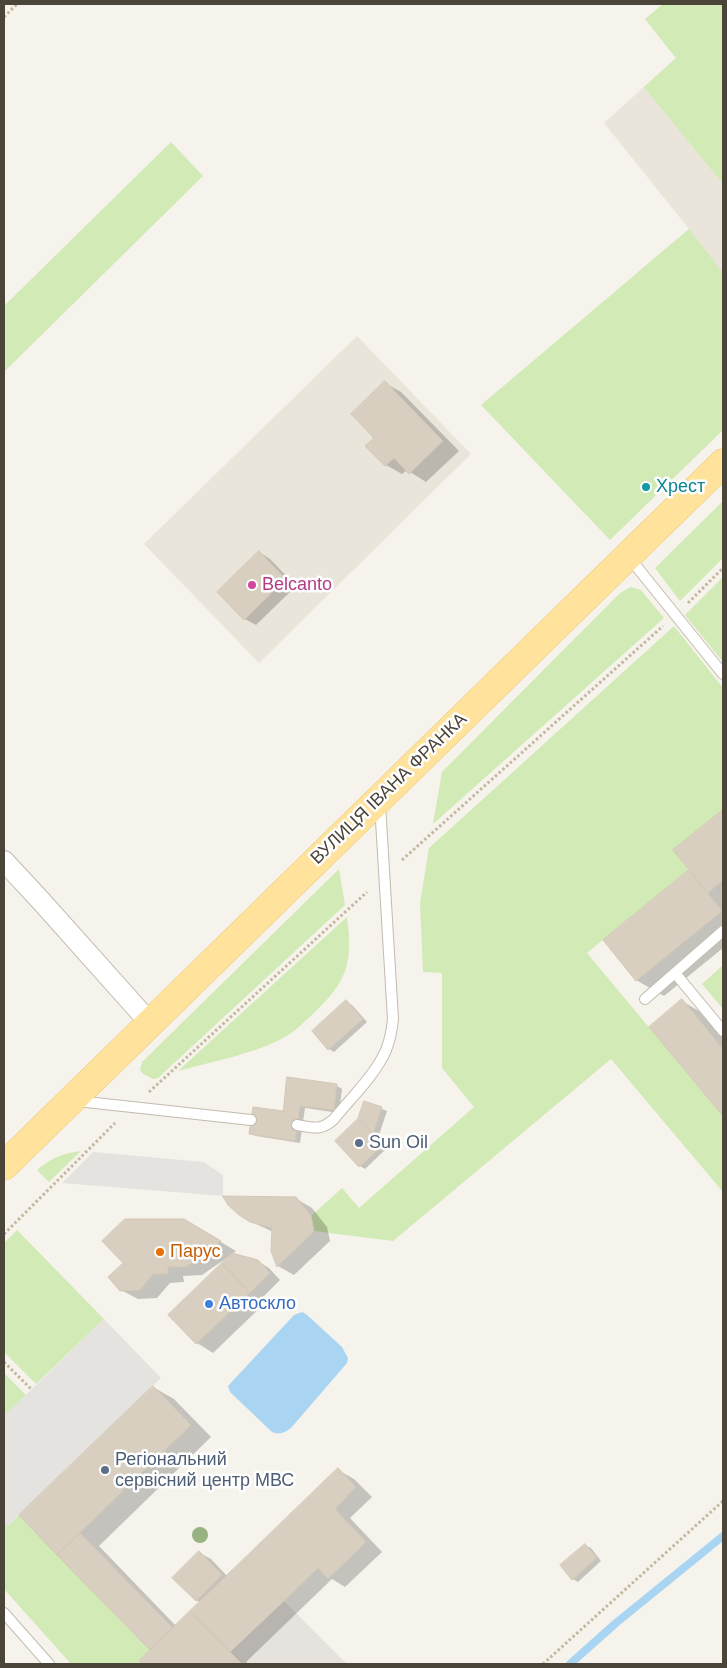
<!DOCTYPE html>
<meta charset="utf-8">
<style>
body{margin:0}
#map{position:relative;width:727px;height:1668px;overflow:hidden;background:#f6f3ec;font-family:Arial,sans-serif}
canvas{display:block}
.frame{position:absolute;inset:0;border:5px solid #4b4439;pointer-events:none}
</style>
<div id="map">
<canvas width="727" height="1668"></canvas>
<div class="frame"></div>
</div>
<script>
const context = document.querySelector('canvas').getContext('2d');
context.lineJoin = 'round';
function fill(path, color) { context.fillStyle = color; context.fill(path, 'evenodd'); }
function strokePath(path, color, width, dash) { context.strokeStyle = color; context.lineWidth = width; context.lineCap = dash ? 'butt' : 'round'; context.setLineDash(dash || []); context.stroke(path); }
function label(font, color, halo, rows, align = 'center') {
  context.font = font + ' Arial,sans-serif'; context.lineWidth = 5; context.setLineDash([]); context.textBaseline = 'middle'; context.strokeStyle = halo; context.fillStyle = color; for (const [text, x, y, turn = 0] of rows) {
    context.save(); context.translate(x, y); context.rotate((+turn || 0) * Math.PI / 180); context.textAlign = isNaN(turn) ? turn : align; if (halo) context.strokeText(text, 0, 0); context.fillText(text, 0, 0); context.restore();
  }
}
const residential = new Path2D(`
 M663 4H723V381L637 273 689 229 604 123 676 58 645 19Z
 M357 336 471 454 259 663 144 544Z`);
const industrial = new Path2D(`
 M243 1560 347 1664H136Z`);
const green = new Path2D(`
 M663 4H723V184L644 87 676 58 645 19Z
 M171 142 203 176 4 372V306Z
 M689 229 723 273V430L610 540 481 405Z
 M723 501V558L680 601 655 568Z
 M723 577V662L685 615Z
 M631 587 641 590 664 618 433 824 442 772 620 593Z
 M674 626 723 688V810L674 850 689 870 587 953 723 1116V1192L611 1059 393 1241 314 1231 311 1216 342 1188 359 1208 474 1107 442 1068V973L423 972 420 903 429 848Z
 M339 869 345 905 158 1078 153 1079 143 1074 140 1070 142 1062Z
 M347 917C353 962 348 980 315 1012 305 1021 295 1032 283 1038 253 1054 211 1062 178 1071Z
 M723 965V1009L702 984Z
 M81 1151 49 1182 37 1170C51 1158 63 1153 81 1151Z
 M17 1230 104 1319 36 1384 4 1352V1243Z
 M4 1373 26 1395 4 1416Z
 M19 1515 150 1650 136 1664H71L4 1589V1522L8 1526Z`);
const parking = new Path2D(`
 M93 1152 204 1162 223 1175V1196L62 1183Z
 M104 1319 161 1378 8 1526 4 1522V1416Z`);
const water = new Path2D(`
 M302 1312 306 1314 342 1347 348 1358 347 1363 291 1428C284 1433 280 1435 272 1432L230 1392 228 1386 294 1315Z`);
const shadow = new Path2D(`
 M385 383 401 392 459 451 426 482 407 470 402 474 386 465 376 438Z
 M259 552 270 559 296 586 256 625 245 619Z
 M723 812V948L664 996 636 980 604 940 691 870 675 850Z
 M682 1001 709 1017 723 1033V1114L650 1027Z
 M346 1002 352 1005 367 1022 334 1052 329 1049Z
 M288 1079 337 1086 342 1089 339 1113 305 1108 300 1143 256 1136 251 1133 284 1113Z
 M365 1102 387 1111 378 1138 387 1148 365 1169 360 1166 336 1141 359 1119Z
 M295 1198 312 1208 327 1227 330 1241 294 1275 278 1266 273 1232 250 1221Z
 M184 1220 236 1251 232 1254 257 1261 269 1268 280 1280 261 1299 265 1303 213 1353 197 1343 170 1315 229 1258 228 1257 202 1275 183 1276 184 1282 170 1283 157 1298 138 1299 121 1290Z
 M153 1387 174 1399 211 1437 99 1546 176 1626 201 1603 196 1600 200 1553 211 1559 228 1577 338 1470 354 1479 372 1497 350 1518 382 1552 345 1587 332 1579 246 1662 248 1664H144L141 1661 152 1650 21 1515Z
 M585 1545 591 1548 601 1561 578 1582 573 1579Z`);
const stream = new Path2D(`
 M570 1664 616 1623 723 1536`);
const building = new Path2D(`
 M385 381 443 441 409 474 394 458 385 466 365 446 374 438 351 414Z
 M259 551 286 579 244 620 217 592Z
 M723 810V880L708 893 673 850Z
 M689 870 722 911 636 981 603 940Z
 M682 999 723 1049V1116L649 1027Z
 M346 1000 363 1019 328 1050 312 1031Z
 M287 1077 337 1084 334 1110 300 1106 295 1141 249 1134 253 1107 283 1111Z
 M364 1101 382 1107 373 1134 358 1119Z
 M358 1119 383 1145 359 1167 335 1141Z
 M223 1196 296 1197 311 1216 314 1231 277 1267 271 1251 272 1228 250 1222 239 1215 228 1205Z
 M125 1219H184L221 1241 186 1267H168V1274H153L140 1290 120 1291 108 1277 123 1263 102 1241Z
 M232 1253 258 1260 270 1273 250 1293 222 1263Z
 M222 1263 250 1293 196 1344 168 1315Z
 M153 1386 191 1425 57 1555 19 1515Z
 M338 1468 356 1487 335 1509 366 1542 328 1579 318 1568 284 1601 243 1560Z
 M80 1533 173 1628 150 1650 57 1555Z
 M585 1544 597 1558 572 1580 560 1565Z
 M199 1551 222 1575 196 1601 172 1578Z
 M243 1560 284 1601 230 1652 190 1611Z
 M190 1611 230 1652 242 1664H142L139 1661Z`);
const path = new Path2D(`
 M4 17 17 4
 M688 603 723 568
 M402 860 663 626
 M149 1092 367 892
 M4 1234 115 1123
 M4 1362 31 1389
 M543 1664 723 1501`);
const service = new Path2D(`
 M628 556 723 674
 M675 973 723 1031
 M645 999 723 931
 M77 1101 251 1120
 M297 1125C314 1128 321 1131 334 1119 351 1098 376 1074 386 1050 390 1040 392 1030 393 1019L380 804
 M4 1613 49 1664`);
const minor = new Path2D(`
 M4 861 42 902 150 1023`);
const primary = new Path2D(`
 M4 1166 723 463`);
const trees = [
 [200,1535]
];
const markers = [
 [646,487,5,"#0f9aa8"],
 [252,585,5,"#d1479c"],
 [359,1143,5,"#5c6f8a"],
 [160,1252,5,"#e8710a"],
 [209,1304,5,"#3f7fe0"],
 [105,1470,5,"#5c6f8a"]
];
const cultureNames = [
 ["Хрест",656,487]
];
const hotelNames = [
 ["Belcanto",262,585]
];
const streetNames = [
 ["ВУЛИЦЯ ІВАНА ФРАНКА",389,789,-44]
];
const serviceNames = [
 ["Sun Oil",369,1143],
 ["Регіональний",115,1460],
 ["сервісний центр МВС",115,1481]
];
const foodNames = [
 ["Парус",170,1252]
];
const shopNames = [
 ["Автоскло",219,1304]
];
fill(residential, '#eae5da');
fill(industrial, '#e6e2dd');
fill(green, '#d2eab5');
fill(parking, '#e5e3e0');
fill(water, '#a9d4f2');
fill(shadow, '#0003');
strokePath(stream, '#a9d4f2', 8);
fill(building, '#d8cfc1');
strokePath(building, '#d3c7b4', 1);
strokePath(service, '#c2bbae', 12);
strokePath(minor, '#c2bbae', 22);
strokePath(primary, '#e6c16a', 29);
strokePath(path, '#c4b79f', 3, [2.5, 2.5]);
strokePath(service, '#fff', 10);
strokePath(minor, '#fff', 20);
strokePath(primary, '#ffe39c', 28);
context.fillStyle = '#97b381';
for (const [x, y] of trees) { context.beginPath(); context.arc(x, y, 8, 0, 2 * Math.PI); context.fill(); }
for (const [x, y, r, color] of markers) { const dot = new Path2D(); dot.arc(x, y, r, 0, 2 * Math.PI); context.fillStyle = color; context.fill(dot); strokePath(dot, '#fff', 2); }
label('18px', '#0d838f', '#fff', cultureNames, 'left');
label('18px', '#b23c85', '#fff', hotelNames, 'left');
label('18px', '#4b4439', '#fff', streetNames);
label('18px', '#4e5e75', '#fff', serviceNames, 'left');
label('18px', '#c56008', '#fff', foodNames, 'left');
label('18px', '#366cbe', '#fff', shopNames, 'left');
</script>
